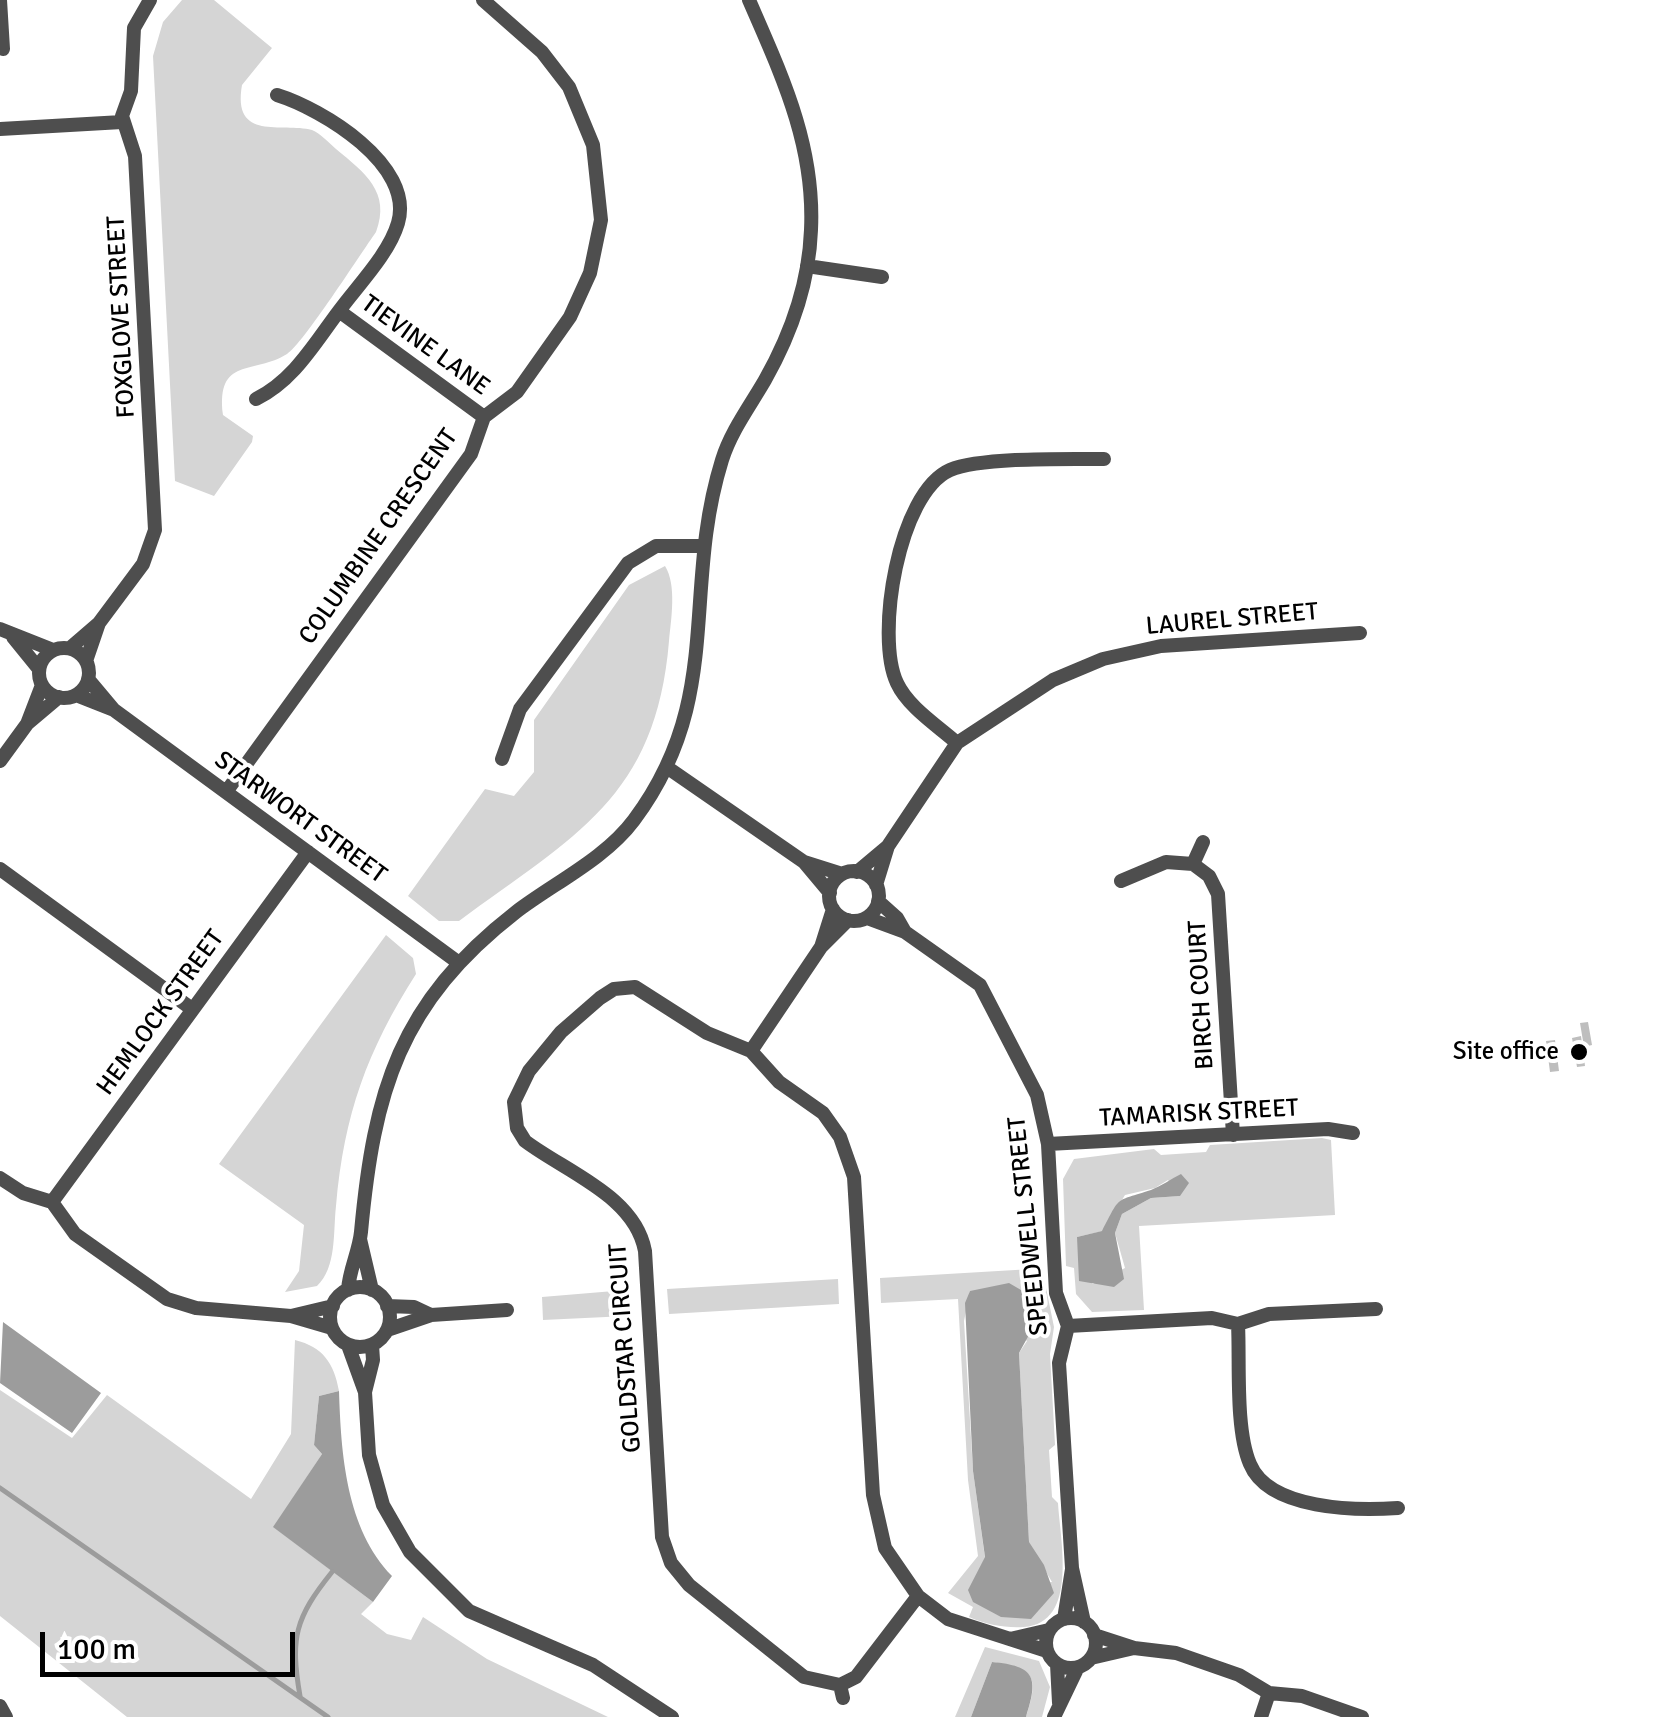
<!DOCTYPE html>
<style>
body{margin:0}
#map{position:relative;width:1658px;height:1717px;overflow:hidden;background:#fff;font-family:Signika,sans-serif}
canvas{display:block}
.scale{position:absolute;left:40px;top:1632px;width:255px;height:45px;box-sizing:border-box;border:5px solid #000;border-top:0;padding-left:12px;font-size:30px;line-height:35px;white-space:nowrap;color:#000;-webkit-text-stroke:8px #fff;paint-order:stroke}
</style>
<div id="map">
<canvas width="1658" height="1717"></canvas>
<div class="scale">100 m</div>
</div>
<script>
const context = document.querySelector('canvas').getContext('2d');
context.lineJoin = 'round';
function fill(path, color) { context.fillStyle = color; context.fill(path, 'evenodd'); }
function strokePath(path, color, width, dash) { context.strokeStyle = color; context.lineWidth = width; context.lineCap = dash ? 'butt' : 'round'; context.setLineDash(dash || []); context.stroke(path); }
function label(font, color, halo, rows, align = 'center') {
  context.font = font + ' Signika,sans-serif'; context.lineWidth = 8; context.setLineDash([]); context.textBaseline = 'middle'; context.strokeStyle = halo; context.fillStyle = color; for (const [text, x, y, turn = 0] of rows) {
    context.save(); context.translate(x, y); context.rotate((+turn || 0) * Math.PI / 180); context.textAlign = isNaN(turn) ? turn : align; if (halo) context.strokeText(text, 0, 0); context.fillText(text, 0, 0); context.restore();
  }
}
const green = new Path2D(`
 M182 0H214L272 48 242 85C232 142 282 122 312 130 320 133 330 144 336 149 365 173 391 192 376 232 361 253 303 344 287 354 254 375 216 356 223 415L253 436 252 442 214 496 175 481 153 56 163 22Z
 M665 566C677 585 671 620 669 641 656 798 574 836 459 921H439L408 896 485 789 514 796 534 772V720L629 585Z
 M386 935 413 958 416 974C367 1051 344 1114 336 1206 333 1232 337 1267 317 1286L285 1292 299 1271 304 1225 219 1164Z
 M1322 1138 1331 1140 1335 1215 1139 1226 1144 1310 1092 1312 1076 1294 1074 1268 1066 1266 1063 1179 1074 1159 1154 1149 1161 1155 1206 1152 1210 1145ZM1168 1180 1180 1196 1151 1198 1122 1214 1115 1233 1125 1268 1093 1284 1087 1280 1077 1237 1103 1231 1125 1195 1155 1188Z
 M1032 1269 1033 1278H1044L1054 1327 1050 1354 1055 1445 1049 1450 1052 1497 1058 1503C1060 1540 1079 1623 1024 1627 1005 1628 987 1625 969 1617L973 1607 948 1593 978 1556 968 1480 958 1299 881 1303 880 1278ZM970 1291 1027 1341 1019 1353 1029 1543 1052 1582 969 1590 985 1558 973 1471 964 1321Z
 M838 1279 839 1304 669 1314 667 1289Z
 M626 1290 627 1316 543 1320 542 1297Z
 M295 1340C323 1347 334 1363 339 1391L319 1396 314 1445 322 1454 274 1527 373 1602 361 1614 387 1634 411 1640 423 1617 487 1659 608 1717H127L0 1616V1390L72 1438 107 1395 251 1499 291 1434Z
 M985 1647 1039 1661 1050 1687 1042 1717H1026C1040 1675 1034 1669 992 1662L971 1717H955Z`);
const water = new Path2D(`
 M1181 1174 1189 1183 1180 1196 1151 1198 1122 1214 1115 1233 1124 1279 1114 1287 1079 1281 1077 1237 1102 1231C1121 1195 1114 1202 1151 1190 1161 1186 1171 1179 1181 1174Z
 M1009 1283 1021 1290 1035 1324 1019 1353 1029 1542 1044 1565 1054 1593 1031 1619 1001 1617 973 1602 968 1590 985 1557 973 1471 965 1303 970 1291Z
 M3 1322 101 1393 72 1433 0 1383Z
 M339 1391C341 1453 346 1529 392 1576L373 1602 273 1527 322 1454 314 1445 319 1396Z
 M992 1662C1035 1666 1039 1677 1026 1717H971Z`);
const stream = new Path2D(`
 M0 1488 328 1717
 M300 1696C290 1638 295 1618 332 1572`);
const building = new Path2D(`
 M1588 1022 1592 1045 1584 1047 1580 1023Z
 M1581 1036 1585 1066 1577 1067 1572 1038Z
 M1555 1040 1559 1071 1550 1072 1546 1041Z`);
const street = new Path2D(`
 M0 0 3 49
 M0 129 122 122
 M807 266 882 277
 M339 311 484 417
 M256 399C294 380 314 344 339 311 358 285 389 254 398 223 415 165 322 109 277 95
 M0 629 53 650
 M13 637 39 669
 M39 673a25 25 0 1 1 50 0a25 25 0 1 1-50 0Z
 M70 648 99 623 143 564 155 530 135 156 122 116 131 91 134 28 150 0
 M86 661 99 623
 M88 679 114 710
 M76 695 114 710 459 963
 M27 724 42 685
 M957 743C938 726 908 707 897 683 875 637 898 493 950 470 980 457 1068 459 1104 459
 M502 759 520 709 628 563 656 546H703
 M0 761 27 724 59 697
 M668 768 804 862 842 874
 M226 792 471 454 484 417 517 392 570 317 590 273 601 220 593 145 569 87 542 52 483 0
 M1203 842 1193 864 1209 876 1218 894 1233 1135
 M804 862 830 893
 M0 869 192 1009
 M829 896a25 25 0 1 1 50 0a25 25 0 1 1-50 0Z
 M857 872 888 846
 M1121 881 1166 862 1193 864
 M876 885 888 846 957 743 1053 680 1103 659 1161 646 1360 633
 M878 901 897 918 905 932
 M867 918 905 932 980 985 1037 1095 1048 1144 1056 1293 1068 1326 1059 1363 1072 1568 1084 1622
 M821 947 833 909
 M751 1051 821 947 848 920
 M1048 1144 1328 1129 1353 1133
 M0 1178 23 1193 52 1202 75 1234 167 1299 196 1308 291 1316 332 1328
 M52 1202 308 852
 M360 1239 372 1290
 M330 1317a30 30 0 1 1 60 0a30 30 0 1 1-60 0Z
 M348 1290C349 1270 359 1252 361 1232 374 1091 399 1003 516 912 554 883 605 859 634 820 725 698 681 592 722 460 731 431 750 406 765 380 791 334 809 283 811 230 815 145 782 76 749 0
 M387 1306 414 1307 431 1315
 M291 1316 333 1306
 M1238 1324C1240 1362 1235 1429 1250 1464 1269 1510 1357 1511 1398 1508
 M1068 1326 1212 1318 1238 1324 1269 1314 1376 1309
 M387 1330 431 1315 507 1310
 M348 1345 365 1392
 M372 1345 373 1360 365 1392 369 1455 383 1505 410 1552 469 1611 593 1665 672 1717
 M1046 1643a25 25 0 1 1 50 0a25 25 0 1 1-50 0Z
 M1064 1619 1072 1569
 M1094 1635 1134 1648
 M1010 1639 1049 1630
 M1091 1658 1134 1648 1176 1653 1239 1675 1269 1693 1302 1696 1362 1717
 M1057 1664 1059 1703
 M840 1685 804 1677 689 1585 671 1563 662 1537 645 1251C635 1196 566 1172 525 1141L517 1128 514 1102 529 1071 561 1032 600 998 614 989 635 987 707 1033 751 1051 779 1082 823 1113 840 1137 854 1177 873 1495 885 1548 918 1596 948 1619 1047 1651
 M843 1698 840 1685 856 1677 918 1596
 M0 1706 6 1717
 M1054 1717 1078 1667
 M1261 1717 1269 1693`);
const markers = [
 [1579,1052,10,"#000"]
];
const streetNames = [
 ["FOXGLOVE STREET",122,317,-93],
 ["TIEVINE LANE",425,346,36],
 ["COLUMBINE CRESCENT",379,537,-55],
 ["LAUREL STREET",1232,620,-5],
 ["STARWORT STREET",300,818,36],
 ["BIRCH COURT",1202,995,-93],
 ["HEMLOCK STREET",161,1013,-54],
 ["TAMARISK STREET",1199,1114,-3],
 ["SPEEDWELL STREET",1029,1226,-96],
 ["GOLDSTAR CIRCUIT",626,1348,-94]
];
const poiNames = [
 ["Site office",1559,1052]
];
fill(green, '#d5d5d5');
fill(water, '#9c9c9c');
strokePath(stream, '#9c9c9c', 5);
fill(building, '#bebebe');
strokePath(street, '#4e4e4e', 14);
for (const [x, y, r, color] of markers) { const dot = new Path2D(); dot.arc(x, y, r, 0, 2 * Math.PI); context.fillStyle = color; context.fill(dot); strokePath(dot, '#fff', 4); }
label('25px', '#000', '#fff', streetNames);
label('25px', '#000', '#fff', poiNames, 'right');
</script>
